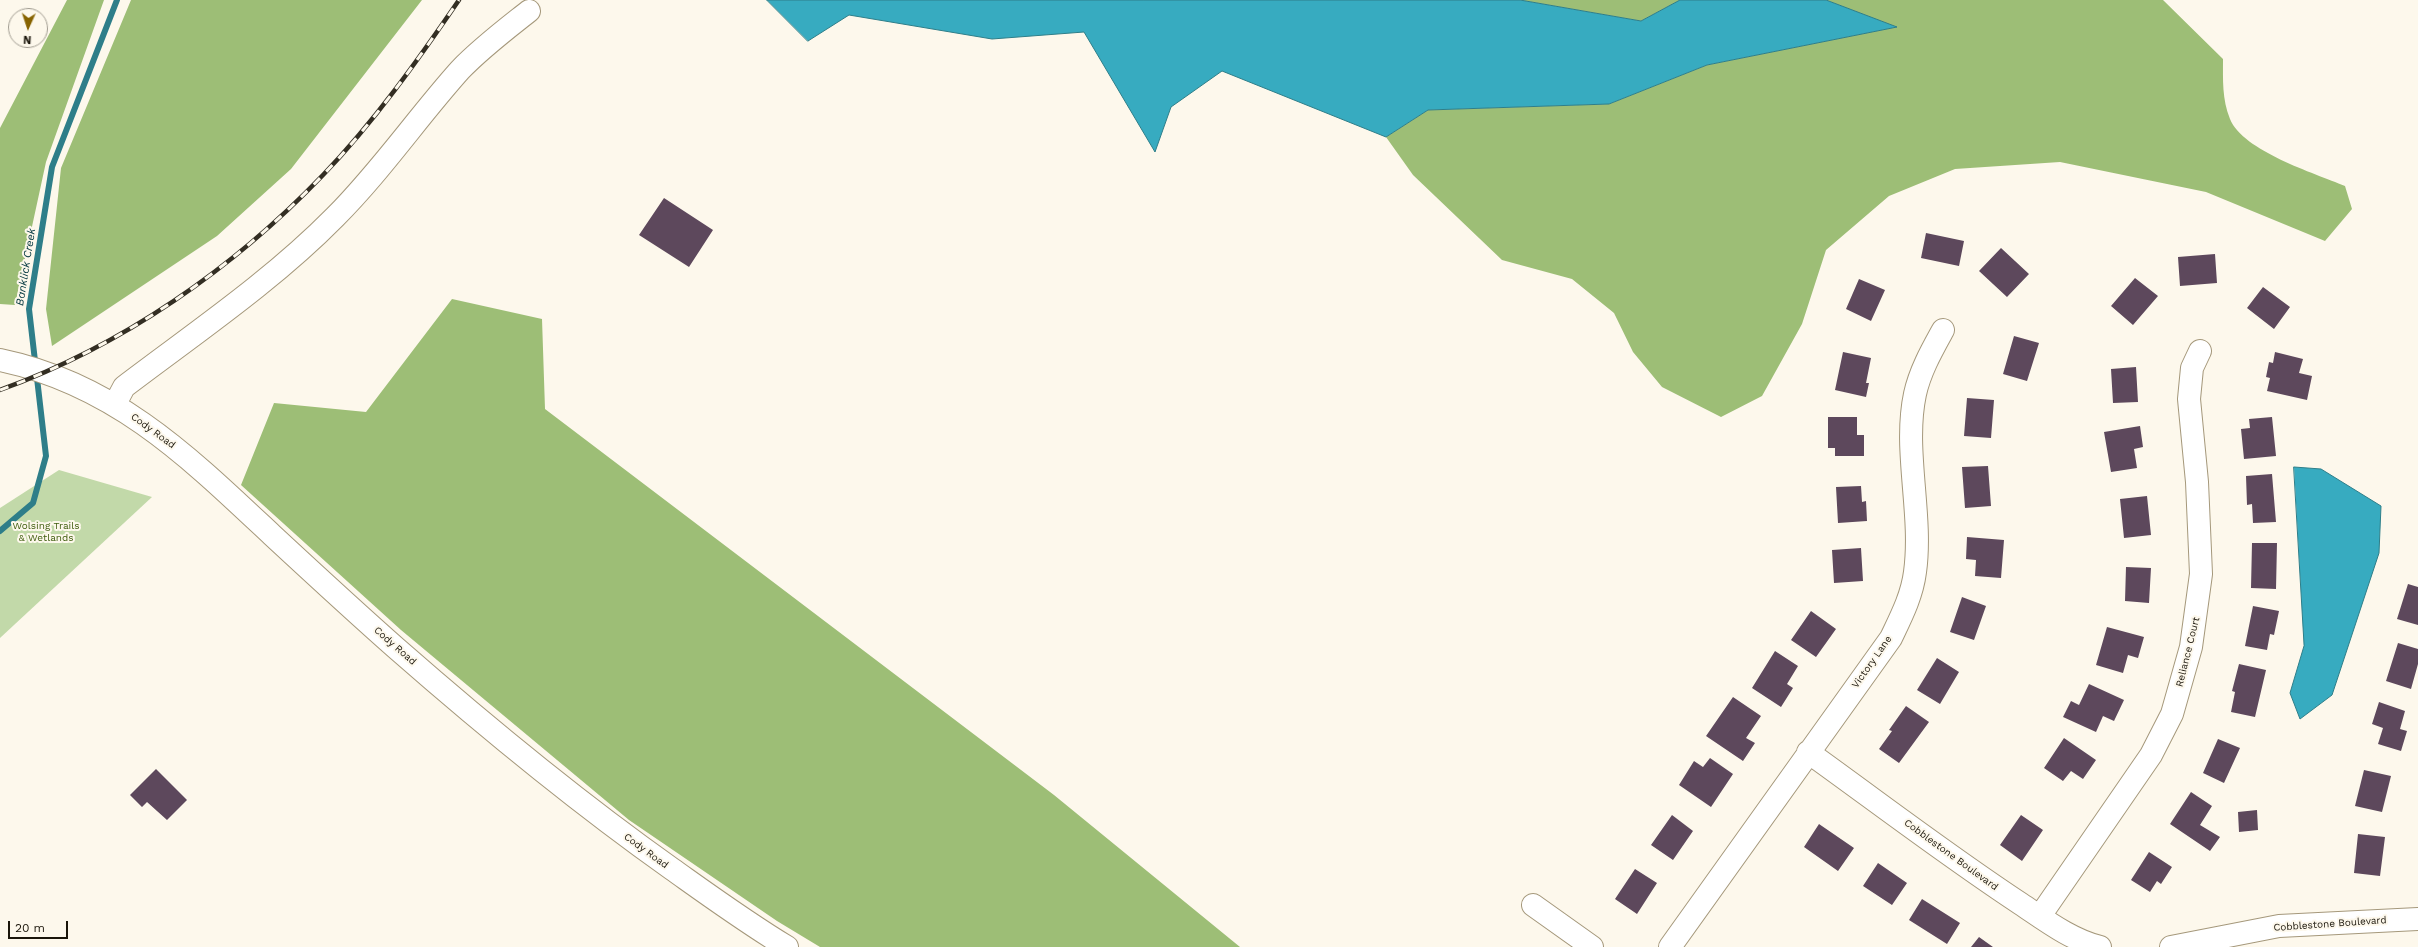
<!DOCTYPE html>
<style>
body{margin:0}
#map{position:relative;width:2418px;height:947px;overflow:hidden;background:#fdf8ec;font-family:"Work Sans",sans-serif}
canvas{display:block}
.north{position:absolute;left:8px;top:8px;width:40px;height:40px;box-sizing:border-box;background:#fdf8ec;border:1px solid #a29d92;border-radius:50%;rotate:183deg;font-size:11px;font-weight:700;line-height:16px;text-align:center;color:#1a150a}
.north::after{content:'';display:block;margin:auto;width:14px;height:18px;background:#876300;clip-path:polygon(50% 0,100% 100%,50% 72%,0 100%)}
.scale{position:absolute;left:8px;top:921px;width:60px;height:18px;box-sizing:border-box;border:2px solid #1a150a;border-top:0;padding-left:5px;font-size:12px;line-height:14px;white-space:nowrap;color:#1a150a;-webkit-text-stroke:3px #fdf8ec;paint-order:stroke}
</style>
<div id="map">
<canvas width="2418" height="947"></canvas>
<div class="north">N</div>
<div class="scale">20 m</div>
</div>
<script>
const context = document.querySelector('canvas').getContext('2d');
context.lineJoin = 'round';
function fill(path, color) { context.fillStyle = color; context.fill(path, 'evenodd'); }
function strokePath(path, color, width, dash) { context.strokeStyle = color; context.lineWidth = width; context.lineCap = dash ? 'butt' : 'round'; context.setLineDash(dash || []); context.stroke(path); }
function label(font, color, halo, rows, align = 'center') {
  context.font = font + ' "Work Sans",sans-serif'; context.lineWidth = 4; context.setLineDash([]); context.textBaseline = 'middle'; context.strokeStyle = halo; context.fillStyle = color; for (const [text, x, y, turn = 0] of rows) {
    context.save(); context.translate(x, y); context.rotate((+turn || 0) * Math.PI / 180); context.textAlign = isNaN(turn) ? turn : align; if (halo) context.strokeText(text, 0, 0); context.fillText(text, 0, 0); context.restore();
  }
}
const green = new Path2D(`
 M59 470 152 497 0 638V508Z`);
const forest = new Path2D(`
 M67 0H104L46 162 15 305 0 304V128Z
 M131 0H422L291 169 217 236 52 346 46 309 61 168Z
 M1520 0H1680L1641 21Z
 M1826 0H2163L2223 59C2223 80 2222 99 2230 119 2243 151 2314 173 2345 186L2352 209 2325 241 2206 192 2060 162 1955 169 1889 196 1826 250 1802 324 1762 396 1721 417 1662 387 1633 352 1614 313 1572 279 1502 260 1413 175 1386 137 1428 110 1609 104 1707 65 1896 27Z
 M452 299 542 319 545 409 1054 795 1240 947H820L777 921 629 820 401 630 241 485 274 403 366 412Z`);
const water = new Path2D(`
 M767 0H1520L1641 21 1680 0H1826L1897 27 1707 65 1609 104 1428 110 1386 137 1222 71 1171 107 1155 152 1084 32 992 39 849 15 808 41Z
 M2294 467 2321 469 2381 506 2379 553 2332 695 2300 719 2290 693 2304 646Z`);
const stream = new Path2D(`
 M0 531 33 503 46 456 29 309 52 167 117 0`);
const building = new Path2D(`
 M664 198 713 230 689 267 639 235Z
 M1926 233 1964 241 1959 266 1921 258Z
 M2001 248 2029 274 2007 297 1979 271Z
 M2215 254 2217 283 2180 286 2178 257Z
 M2135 278 2158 296 2133 325 2111 306Z
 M1859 279 1885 290 1871 321 1846 309Z
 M2263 287 2290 307 2274 329 2247 308Z
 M2014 336 2039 343 2027 381 2003 374Z
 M1843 352 1871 358 1866 383H1869L1866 397 1835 390Z
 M2275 352 2303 359 2299 373 2312 376 2307 400 2267 391 2270 378 2266 377 2269 362 2273 363Z
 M2136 367 2138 402 2113 403 2111 369Z
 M1967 398 1994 400 1991 438 1964 436Z
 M1828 417H1857V435H1864V456H1835V448H1828Z
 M2272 417 2276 456 2244 459 2241 429 2250 428 2249 419Z
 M2140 426 2143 447 2134 449 2137 468 2111 472 2104 432Z
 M1988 466 1991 506 1965 508 1962 467Z
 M2272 474 2276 522 2253 523 2252 504 2247 505 2246 476Z
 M1861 486 1862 502 1866 501 1867 521 1838 523 1836 487Z
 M2147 496 2151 535 2124 538 2120 499Z
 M1967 537 2004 540 2001 578 1975 576 1976 560 1966 559Z
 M2252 543H2277L2276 589 2251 588Z
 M1861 548 1863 581 1834 583 1832 550Z
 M2126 567 2151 568 2149 603 2125 601Z
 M2408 584 2418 587V625L2397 619Z
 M1962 597 1986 606 1974 640 1950 632Z
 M2253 606 2279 611 2274 635 2270 634 2267 650 2245 646Z
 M1811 611 1836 629 1816 657 1791 640Z
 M2107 627 2144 637 2138 658 2128 655 2123 673 2096 665Z
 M2398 643 2418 649V664L2411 689 2386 681Z
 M1775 651 1798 666 1787 684 1793 688 1781 707 1752 688Z
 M1937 658 1959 672 1940 704 1917 690Z
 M2239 664 2266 670 2255 717 2231 712 2235 692 2232 691Z
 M2089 684 2124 700 2114 721 2103 716 2096 732 2063 717 2071 701 2079 705Z
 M1733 697 1761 716 1746 738 1755 743 1743 761 1706 736Z
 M2379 702 2405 711 2400 729 2407 731 2401 751 2378 744 2383 728 2372 724Z
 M1906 706 1929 722 1899 763 1879 749 1892 731 1889 730Z
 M2064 738 2096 760 2083 779 2071 771 2063 781 2044 768Z
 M2218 739 2240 748 2224 783 2203 773Z
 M1710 758 1733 774 1711 807 1679 785 1694 761 1703 767Z
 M156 769 187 800 167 820 147 802 142 807 130 795Z
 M2364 770 2391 776 2382 812 2355 806Z
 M2191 792 2212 806 2200 825 2220 837 2210 851 2170 824Z
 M2257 810 2258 830 2239 832 2238 812Z
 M1672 815 1693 831 1673 860 1651 845Z
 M2021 815 2043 830 2022 861 2000 845Z
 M1819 824 1854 848 1838 871 1804 847Z
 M2358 834 2385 837 2380 876 2354 873Z
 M2149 852 2172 867 2161 884 2157 881 2150 892 2131 880Z
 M1878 863 1907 883 1892 905 1863 886Z
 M1635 869 1657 883 1637 914 1615 899Z
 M1922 899 1960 923 1947 944 1909 920Z
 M1979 937 1993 947H1971Z`);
const minor = new Path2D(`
 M0 360C115 384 189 457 272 535 313 573 354 611 396 648 485 726 576 801 672 869 710 896 747 923 787 947
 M115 404 124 387C195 333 272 281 335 217 381 171 417 118 460 70 481 48 505 30 529 11
 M1808 752C1879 803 1948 856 2021 904 2045 920 2071 940 2100 947
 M1533 905 1592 947
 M2040 916 2151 755 2172 714 2191 647 2201 574 2197 482 2189 399 2192 368 2200 351
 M1670 947 1891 638C1901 617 1912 596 1915 572 1923 514 1903 450 1915 394 1920 371 1932 350 1943 330
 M2171 947 2279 926 2418 919`);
const rail = new Path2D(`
 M0 390C122 346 234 268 323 175 374 122 418 60 459 0`);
const streetNames = [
 ["Cody Road",153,431,36],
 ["Cody Road",395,646,41],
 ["Reliance Court",2188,652,-76],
 ["Victory Lane",1872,662,-55],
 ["Cody Road",646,851,36],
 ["Cobblestone Boulevard",1951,855,36],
 ["Cobblestone Boulevard",2330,924,-4]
];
const parkNames = [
 ["Wolsing Trails",46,526],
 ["& Wetlands",46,538]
];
const waterNames = [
 ["Banklick Creek",26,267,-81]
];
fill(green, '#c2d9a9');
fill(forest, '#9dbe76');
fill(water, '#37abc0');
strokePath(water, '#2e7e89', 1);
strokePath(stream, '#2e7e89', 6);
fill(building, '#5d485c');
strokePath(minor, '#a5987b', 24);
strokePath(minor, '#fff', 22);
strokePath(rail, '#332e23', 4.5);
strokePath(rail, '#fdf8ec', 3, [9]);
label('10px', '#1a150a', '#fdf8ec', streetNames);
label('10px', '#3e5c0d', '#fdf8ec', parkNames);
label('italic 11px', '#00353e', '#fdf8ec', waterNames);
</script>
